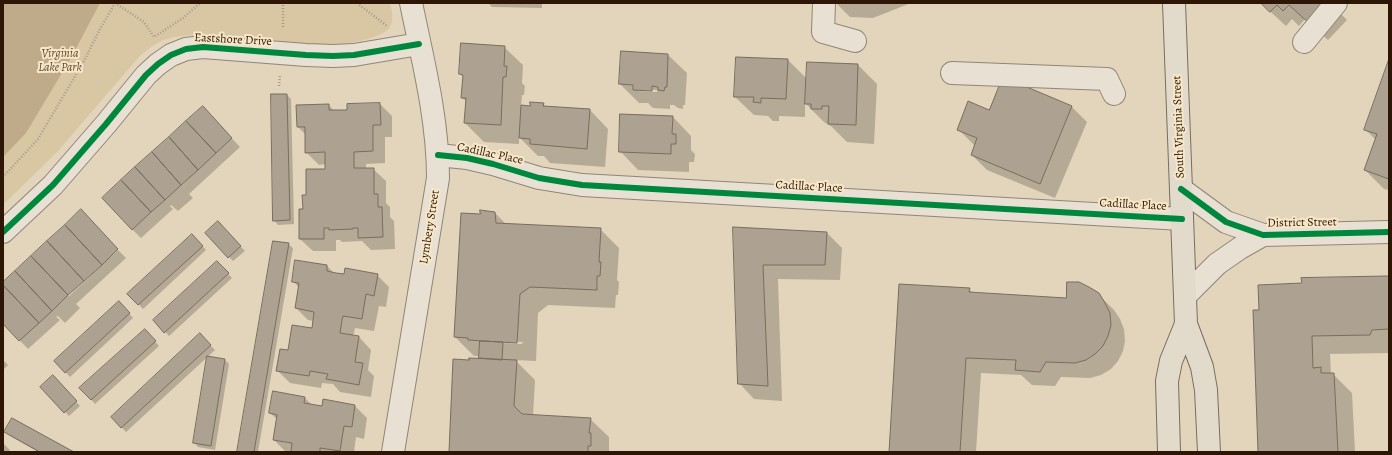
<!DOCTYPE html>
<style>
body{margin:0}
#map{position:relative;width:1392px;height:455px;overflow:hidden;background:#e3d5bb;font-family:Alegreya,serif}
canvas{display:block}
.frame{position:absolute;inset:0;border:4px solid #2d1605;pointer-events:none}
</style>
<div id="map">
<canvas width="1392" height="455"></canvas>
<div class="frame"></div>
</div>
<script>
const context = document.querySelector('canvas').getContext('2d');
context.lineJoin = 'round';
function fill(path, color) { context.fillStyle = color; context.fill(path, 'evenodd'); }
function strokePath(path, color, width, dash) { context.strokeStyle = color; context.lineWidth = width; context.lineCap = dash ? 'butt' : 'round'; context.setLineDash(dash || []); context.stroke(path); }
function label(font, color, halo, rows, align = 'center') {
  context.font = font + ' Alegreya,serif'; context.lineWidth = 4; context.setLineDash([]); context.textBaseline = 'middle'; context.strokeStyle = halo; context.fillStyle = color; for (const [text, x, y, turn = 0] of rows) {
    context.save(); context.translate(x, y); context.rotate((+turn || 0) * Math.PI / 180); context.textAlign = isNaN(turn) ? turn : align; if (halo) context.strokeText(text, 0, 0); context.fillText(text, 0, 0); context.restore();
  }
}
const green = new Path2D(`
 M3 3H390C392 11 394 20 390 27 384 37 353 43 342 44 294 46 244 38 197 35 170 36 158 39 138 58L58 151 3 205Z`);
const water = new Path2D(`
 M3 3H100L72 56 26 133 3 157Z`);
const shadow = new Path2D(`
 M488 3H542V8L492 7Z
 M836 3H911L873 18 850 17Z
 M1261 3H1330L1347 20 1328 40 1305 19 1299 26 1292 19 1286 26Z
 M504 47 523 65 522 83 525 86 524 95H522L521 106 531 107 543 104 546 107 590 110 608 129 605 167 550 163 544 156H538L519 137V144L484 142 465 123 466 101 462 98 464 77 460 74Z
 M668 55 687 73 685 105H683V109L678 108 674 105H670V109L653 108 648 103H639L620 84ZM638 89 657 90V92L638 91Z
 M788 60 807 79 858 65 877 84 874 144 847 142 832 127 824 122 805 103V117L779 116V121H773L768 116 754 115 735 97Z
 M1389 62V190L1384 189 1365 170 1376 140 1366 130Z
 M1003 79 1072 107 1087 122 1055 198 987 170 972 155 975 146 958 129 990 111Z
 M287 95 291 99 294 224 278 225 274 220Z
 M380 104 392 116V137H385V163L366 164V169H373L386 181V203L390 207V217L394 221 395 249 371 250 362 241 342 242 340 240H336V251H313L300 239 304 210 307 196 326 170V164L319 165 306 152V135L298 127 329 105 334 111H348Z
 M211 116 240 147 189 194 193 198 178 211 171 205 170 206 173 209 141 238 132 229Z
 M673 117 691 136V150L695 154 694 162H689V172L638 170 620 151Z
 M495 213 506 224 600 229 619 248 617 280 619 282 618 295H616L615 308 548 305 538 313 536 361 515 360 535 380 533 416 590 419 609 437V452H450L470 361 480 359V356H474L455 337 481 215ZM500 341 523 342 522 344 502 343Z
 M218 222 245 251 233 261 206 233Z
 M734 228 827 233 842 248 840 280 778 279 782 401 754 399 739 383Z
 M192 235 206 250 143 309 129 294Z
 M288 244 293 248 258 452H238Z
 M118 250 126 258 76 304 80 308 65 323 58 316 56 317 60 320 28 349 3 323V284L67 295 69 296Z
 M217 262 232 278 169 336 154 320Z
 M327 266 334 273 345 275H377L389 287 386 307 379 306 374 331 355 328 354 333 353 336 359 337 371 350 368 370 374 376 371 397 340 392 333 384 322 383 321 388 290 383 278 371 289 351 312 329 314 321 308 320 296 308 299 288 293 281Z
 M1389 277V353L1330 354 1331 374H1333L1352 393 1355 452H1259L1260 311 1304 284Z
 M969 289 974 294 1067 299 1098 294 1114 310 1120 319 1124 329 1125 341 1123 351 1118 361 1111 369 1101 375 1090 378 1061 377 1055 386 1032 385 1021 375 981 373 976 452H890Z
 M119 302 133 318 70 377 55 361Z
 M144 330 159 346 95 404 81 388Z
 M200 335 215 350 126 432 112 417Z
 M208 357 225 360 229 364 215 450 198 447 194 442Z
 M3 360 8 365 3 370Z
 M53 377 80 406 69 416 42 387Z
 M305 398 312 405 323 407 324 401 355 406 367 418 364 439 356 437 354 452H286L274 440 277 419 270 413Z
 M5 432 72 452H38L10 436Z
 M3 443 10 450 9 452H3Z`);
const building = new Path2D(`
 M1261 3H1332L1312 26 1289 5 1283 11 1277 5 1270 12Z
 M461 43 505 46 504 66H507L506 77H503L501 125 464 123 466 98H461L463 75 459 74Z
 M621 51 668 54 667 87H665L664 91 658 90V87L652 86V91L633 90V85L619 84Z
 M736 57 788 59 786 99 761 98V103L753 102 754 97H734Z
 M1389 59V179L1364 170 1377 134 1364 130Z
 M807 62 858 64 856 125 828 124 829 106H822V109H811V104H805Z
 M1003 77 1072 106 1040 184 971 155 977 138 957 130 968 101 989 110Z
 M271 94H287L290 220 273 221Z
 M530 102 544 103 543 106 590 109 587 149 530 144V139L519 138 521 105 530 106Z
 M380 103 381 125H373V151L354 152V168H374V194H378V207H382L383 237 358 238V228H353V229L329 230V228H324V239H299V209H303L302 195H306V169H325V152L305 153V127H297L296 105 329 104V110H347V104Z
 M203 106 232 138 216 153 186 121Z
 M620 114 673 116 672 134H676V144H671V154L619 152Z
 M186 121 216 153 198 170 169 137Z
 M169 137 198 170 181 185 152 152Z
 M152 152 181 185 165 200 135 167Z
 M135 167 165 200 151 212 121 180Z
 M121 180 151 212 132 230 102 198Z
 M81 209 118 249 102 265 65 225Z
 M480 210 495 212 496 223 601 228 599 262H601L600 276H597V290L530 287 520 294 517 343 468 340V338L454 337 461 213 480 214Z
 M218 221 241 246 228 258 205 233Z
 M65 225 102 265 84 281 47 241Z
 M733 227 827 232 825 265H763L768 386 738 384Z
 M192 234 203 246 138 305 127 294Z
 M47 241 84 281 68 295 31 256Z
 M273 241 289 243 254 452H237Z
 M31 256 68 295 52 311 15 271Z
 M295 260 327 265V271L336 273 344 274 345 268 378 274 374 296 366 294 362 319 343 316 342 320 340 333 359 336 355 362 363 363 359 385 326 379 328 374 310 371 309 376 276 371 280 349 288 350 292 325 312 328 314 312 295 308 299 283 292 282Z
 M217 261 229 273 164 333 153 320Z
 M15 271 52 311 39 323 3 285V282Z
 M1387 276H1389V329L1372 330 1370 335 1312 336 1313 368 1321 367V373H1334L1338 452H1258L1253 310H1259L1258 285 1302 283 1301 278Z
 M1067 282H1079L1089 287 1099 293 1105 303 1110 313 1111 325 1108 336 1103 346 1095 354 1086 360 1075 363 1046 362 1040 372 1015 370 1016 360 966 358 960 452H889L899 284 970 288 969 292 1066 298Z
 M3 285 39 323 19 341 3 324Z
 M119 301 130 313 65 373 54 361Z
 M145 329 156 341 91 400 79 388Z
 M200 333 211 345 121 428 111 417Z
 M480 341 503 342 502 360 479 358Z
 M207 356 225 359 211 446 193 443Z
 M469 358 517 360 514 406 522 414 591 418 589 433H591V446H588V452H449L453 359 469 360Z
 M53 375 77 401 64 413 40 387Z
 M273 391 305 397 304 403 322 406 323 399 355 405 352 427 344 426 340 451 320 448V452H291L292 443 273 440 277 415 269 413Z
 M12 418 74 452H40L4 432Z`);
const path = new Path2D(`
 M115 3 144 22 154 37 183 18 200 3
 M357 3 387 26
 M283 27V3
 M279 86 280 75
 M3 177 38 139 84 61 100 29 115 3`);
const minor = new Path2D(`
 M824 3 823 32 855 41
 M1304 42 1336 3
 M952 73 1107 79 1114 94
 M438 155 467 158 493 164 539 178 582 185 1182 219
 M1181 189 1226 222 1263 235 1389 232
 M3 232 53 185 106 124 146 75 158 64 171 55 186 49 203 47 306 55 333 56 354 55 419 44
 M1185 296 1217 264 1240 248 1263 235
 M393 452 438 178C438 119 423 61 411 3`);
const major = new Path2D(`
 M1174 3 1186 324 1202 367 1206 390 1209 452
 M1169 452 1167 381 1171 361 1186 324`);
const cycleway = new Path2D(`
 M438 155 467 158 493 164 539 178 582 185 1182 219
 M1181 189 1226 222 1263 235 1389 232
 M3 232 53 185 106 124 146 75 158 64 171 55 186 49 203 47 306 55 333 56 354 55 419 44`);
const streetNames = [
 ["Eastshore Drive",233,40,3],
 ["South Virginia Street",1179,127,-92],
 ["Cadillac Place",490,154,12],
 ["Cadillac Place",809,187,3],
 ["Cadillac Place",1133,205,3],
 ["District Street",1302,223,-1],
 ["Lymbery Street",430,227,-81]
];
const parkNames = [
 ["Virginia",60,54],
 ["Lake Park",60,68]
];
fill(green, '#d9c6a3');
fill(water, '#bfaa89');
fill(shadow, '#0003');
fill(building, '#ada291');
strokePath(building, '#786d5e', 1);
strokePath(minor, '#918676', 24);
strokePath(major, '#786d5e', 24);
strokePath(path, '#a39b90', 2.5, [1, 2]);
strokePath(minor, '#e7e0d3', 22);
strokePath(major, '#e2dbcc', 22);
strokePath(cycleway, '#00873e', 6);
label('12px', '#2d1605', '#f7e7c8', streetNames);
label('italic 12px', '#5e472e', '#f7e7c8', parkNames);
</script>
